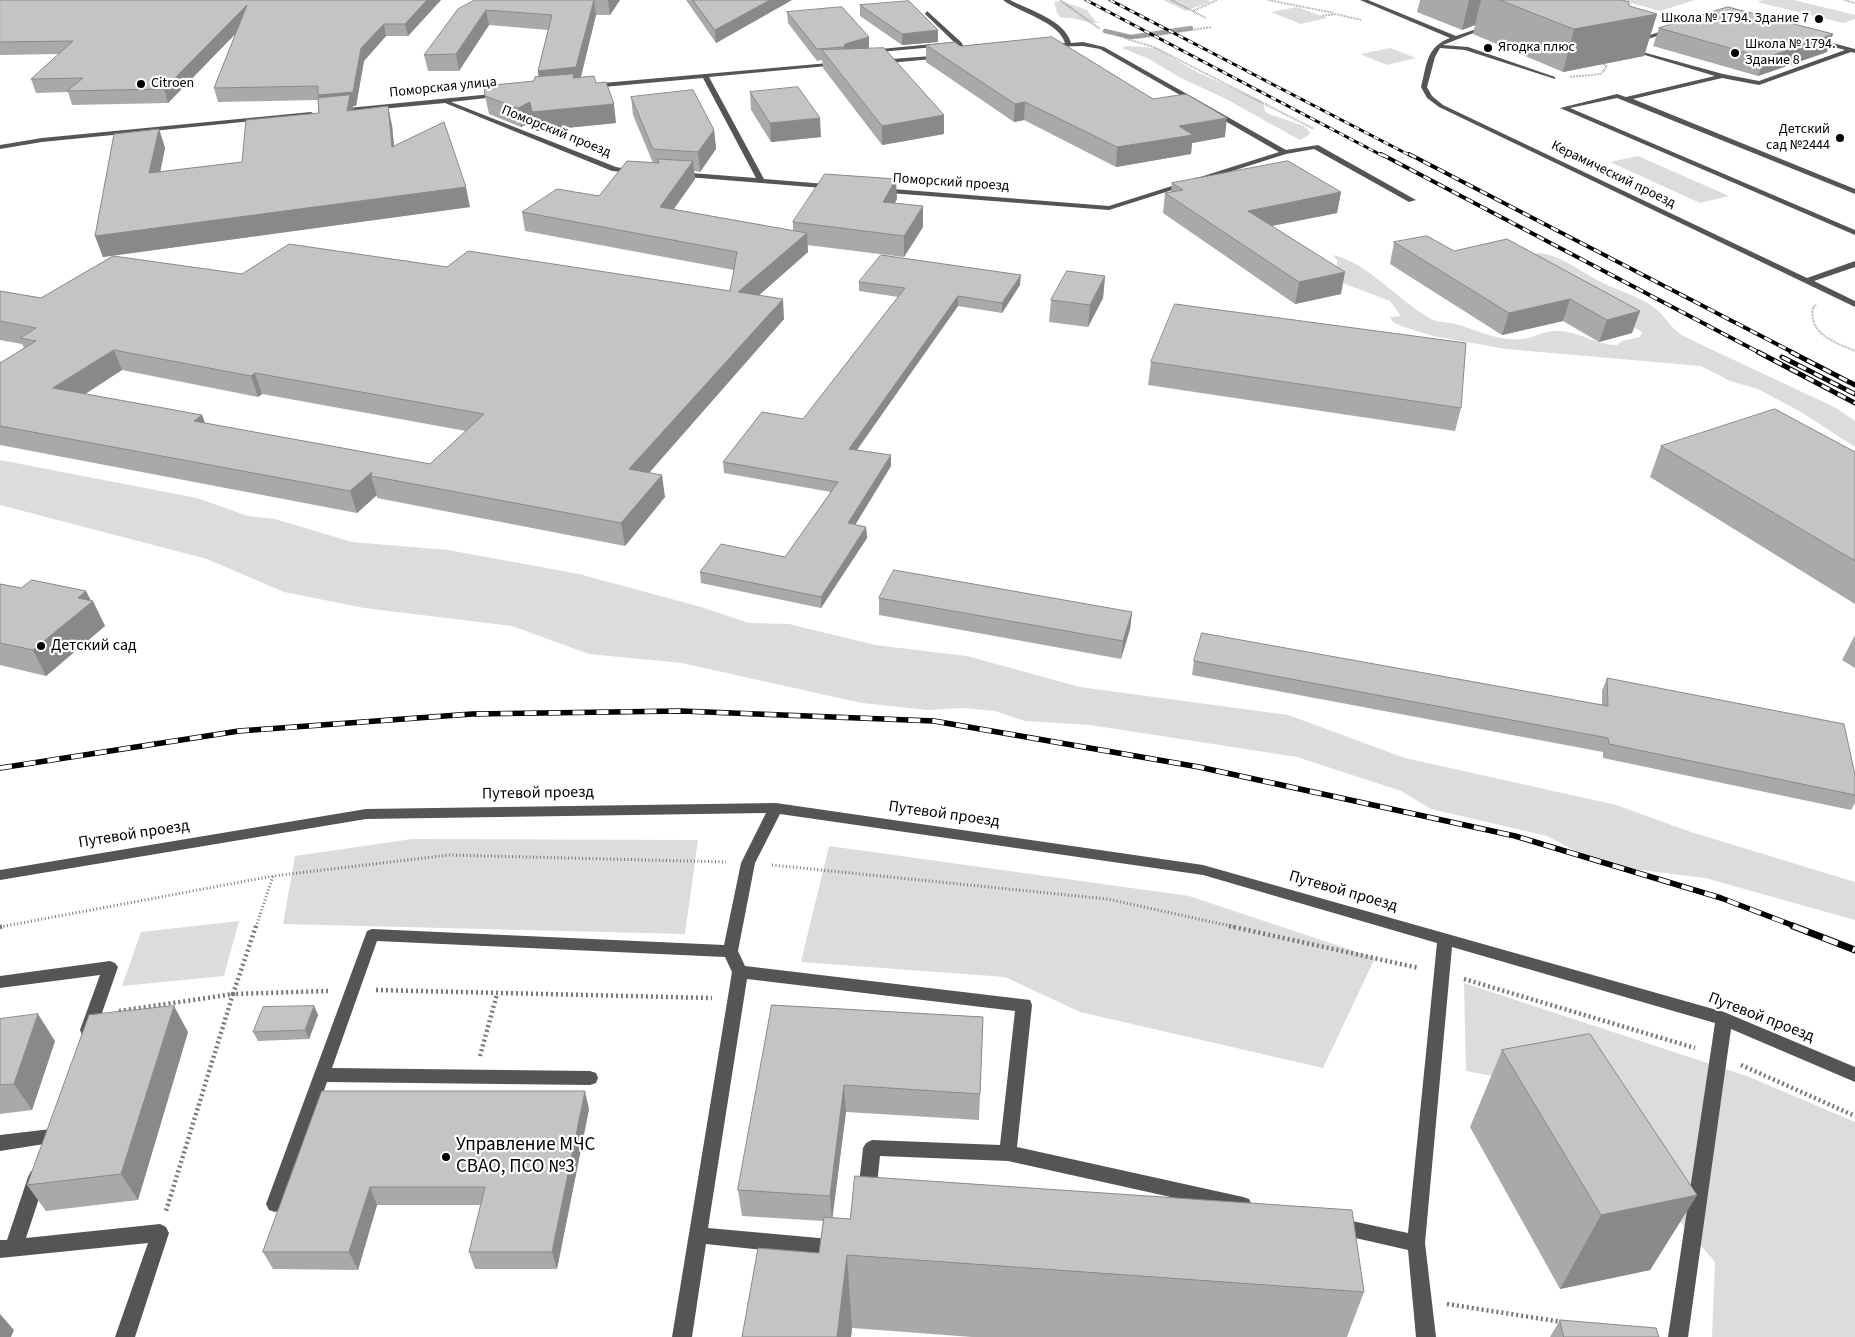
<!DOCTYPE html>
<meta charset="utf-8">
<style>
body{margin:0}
canvas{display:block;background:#fff}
</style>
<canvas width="1855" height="1337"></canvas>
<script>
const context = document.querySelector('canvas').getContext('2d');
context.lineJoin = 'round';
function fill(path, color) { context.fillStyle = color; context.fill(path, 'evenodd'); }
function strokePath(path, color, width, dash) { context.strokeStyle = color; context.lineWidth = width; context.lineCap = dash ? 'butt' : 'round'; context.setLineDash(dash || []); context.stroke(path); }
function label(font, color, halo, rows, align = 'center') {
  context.font = font + ' "Source Sans 3",sans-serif'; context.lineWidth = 4.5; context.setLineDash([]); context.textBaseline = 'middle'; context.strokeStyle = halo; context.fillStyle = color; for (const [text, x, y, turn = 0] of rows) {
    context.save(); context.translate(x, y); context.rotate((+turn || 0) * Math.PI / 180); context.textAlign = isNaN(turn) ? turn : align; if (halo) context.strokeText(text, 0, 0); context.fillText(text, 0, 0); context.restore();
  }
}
const green = new Path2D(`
 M1163 0H1208L1210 2 1186 11Z
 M1621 0H1695L1660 11Z
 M1764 0H1794L1855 15V19L1843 23 1757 2Z
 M1061 1 1087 10 1095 21 1100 23C1086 24 1075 16 1061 18L1057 13 1054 2Z
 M1297 7 1327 18 1301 24 1271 12Z
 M1126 46 1156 48 1197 72 1263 102 1265 112 1269 114 1304 126 1310 132 1309 135 1300 140 1226 99 1179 77 1149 59 1122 48Z
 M1390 48 1416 58 1387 65 1360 54Z
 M1638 156 1729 196 1700 203 1610 162Z
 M1540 253C1563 256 1582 273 1603 283 1619 291 1638 296 1652 306 1665 315 1670 328 1683 336L1836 408 1855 421V447L1801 412 1758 389 1730 381 1701 366 1506 349 1433 336 1401 326 1393 322 1390 317 1401 316 1390 301 1340 282 1337 278V260L1333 255C1370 264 1397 300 1431 319 1439 323 1448 322 1456 324 1478 330 1499 342 1522 339 1535 338 1544 330 1559 331 1580 332 1596 345 1617 345L1622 341 1640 337 1642 332 1611 314 1530 254Z
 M0 460 197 498 248 516 275 519 352 542 448 550 579 574 701 607 749 623 789 624 875 645 967 656 1080 687 1288 715 1405 758 1616 805 1691 832 1855 882V920L1705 878 1625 868 1583 855 1547 836 1431 809 1401 791 1297 757 1090 725 1025 721 995 711 962 708 928 710 862 703 682 663 589 654 512 626 364 608 284 592 207 559 0 505Z
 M412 839 698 840 685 934 283 924 295 856Z
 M829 846 1189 896 1375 958 1323 1068 1080 1012 1005 977 801 962Z
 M239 921 224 976 122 986 141 932Z
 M1464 983 1747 1076 1855 1122V1337H1712L1715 1262 1568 1090 1466 1071Z`);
const stream = new Path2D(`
 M1105 31 1131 37 1191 28`);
const pathFar2 = new Path2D(`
 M1060 0 1100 29
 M1171 0 1206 18
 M1268 0 1334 13
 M1844 0 1855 3
 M1193 11 1217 0
 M1322 16 1336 14 1361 20
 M1117 35 1139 38 1212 27
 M1124 38 1154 47 1314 129
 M1570 77 1601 74 1607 66 1601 63
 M1816 305 1813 307C1808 334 1834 342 1855 351`);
const pathFar1 = new Path2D(`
 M772 865 1107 899 1235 927
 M0 927 273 876 449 855 726 862
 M256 927 273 876`);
const path = new Path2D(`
 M256 926 233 994 328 991
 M1229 926 1419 968
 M0 927 5 926
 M1464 979 1695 1048
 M376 990 712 998
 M119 1011 233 994 166 1211
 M480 1056 497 994
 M1741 1065 1855 1116
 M1447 1304 1562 1322`);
const minor = new Path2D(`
 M1003 0H1010C1029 10 1065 20 1071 43L1083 42 1104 47 1286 150 1318 145 1416 200 1409 202 1314 149 1286 154 1109 210 877 192V188H880L1109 206 1279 152 1100 49 1083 46 1045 47 1047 44 1065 43C1059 22 1020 13 1003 0Z
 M1360 0H1368L1456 36 1491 24V26L1443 45 1468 47 1555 77V79L1465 50 1440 48 1435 57 1427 87 1432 96 1443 105 1807 278 1855 261V267L1814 281 1855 301V307L1439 107 1427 98 1421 87C1427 64 1426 47 1450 38Z
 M927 11 961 42 965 48H961L957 45 868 53 870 50 954 42 925 14Z
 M1672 28 1674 31 1634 43 1631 41Z
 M1814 38 1855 49V53L1851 52 1759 85 1722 78 1633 99 1855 189V194L1617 98 1570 108 1855 230V235L1560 108 1617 94 1626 97 1715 76 1628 50V48L1723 74 1759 81 1845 50 1812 41Z
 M945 55 943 58 878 64 875 62 878 60Z
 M840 62 838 65 709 77 764 179 838 185V189H835L675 176 674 174 678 172 756 178 703 78 592 88 589 86 592 84Z
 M502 93 505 95 504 96 451 102 616 167 639 171 635 173 612 171 445 103 338 113 335 111 338 109Z
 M311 112 313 113V115L42 142 0 149V145L42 138Z
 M776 803 1203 865 1724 1012 1855 1067V1082L1731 1029 1688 1337H1668L1715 1023 1452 947 1425 1243 1436 1337H1416L1408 1250 1338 1234 1332 1232 1329 1226 1332 1220 1338 1218 1408 1233 1437 943 1203 875 780 814 755 863 738 951 745 966 1030 1000 1032 1005 1017 1147 1243 1197 1249 1199 1252 1205 1249 1211 1243 1213 1008 1161 880 1156 876 1193 873 1199 867 1201 861 1199 858 1193 863 1148 866 1143 872 1140 1000 1145 1015 1011 747 979 708 1228 830 1239 836 1242 839 1248 836 1254 830 1257 706 1244 692 1337H672L732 972 725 957 377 941 332 1068 590 1071 596 1073 598 1078 596 1083 590 1085 327 1082 281 1210 275 1212 269 1210 266 1204 367 931 372 929 724 945 741 863 766 813 366 819 0 880V870L366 809Z
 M110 961 115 963 118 967 96 1030 94 1035 88 1037 82 1035 80 1030 100 975 0 988V976Z
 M51 1129 57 1132 60 1137 57 1142 0 1151V1135Z
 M37 1169 43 1171 46 1177 26 1238 160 1224 166 1227 169 1233 135 1337H115L148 1243 0 1258V1240H7L28 1177 31 1171Z`);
const railFar4 = new Path2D(`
 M1086 0 1383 156
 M1110 0 1411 156`);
const railFar3 = new Path2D(`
 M1381 154 1760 353
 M1409 154 1794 353`);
const railFar2 = new Path2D(`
 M1758 352 1855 403
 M1791 352 1855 385
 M1782 357 1855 394`);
const railFar1 = new Path2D(`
 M0 768 239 731 472 714 681 711 934 721 1199 767 1515 836 1721 898 1797 927`);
const rail = new Path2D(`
 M1793 926 1855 950`);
const wall = new Path2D(`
 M0 0H441L408 36H386L364 61 356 106H353L354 110 392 125 394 146 470 207 103 257 95 236 159 129 165 148 160 172 242 162 319 113 318 100 218 102 214 88 236 33 168 103 72 105 68 92 36 93 31 79 59 54 0 55Z
 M475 0H620L610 15H596L581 77 596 83 616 123 536 131 534 121 521 127 489 114 485 96 534 81 539 77 538 71 548 30 489 25 459 71H428L424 55Z
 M686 0H792L716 43Z
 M1420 0H1622L1629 6 1657 14 1644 56 1563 72 1473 34 1475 25 1462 30 1417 12Z
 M860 5 938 30V42L902 45 860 16Z
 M787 12 869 37V49L944 134 882 145 823 68 822 60 817 61 788 23Z
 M1659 28 1827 52 1758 76 1653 46Z
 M926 45 960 46 1153 99 1225 137 1192 143 1191 154 1116 167 1024 120 1014 122 926 62Z
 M750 92 821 137 771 142 751 110Z
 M631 97 714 130 716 149 700 172 694 171 695 179 673 209 793 231V222L897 199 894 204 923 206V227L904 257 807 245 808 252 759 295 784 319 649 473 665 497 625 546 377 498V495L357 513 0 445V363L24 348 22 344 0 340V291L41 298 242 274 447 267 730 291 734 270 525 231 522 212 599 196 653 163 633 115ZM122 370 258 397 262 394 466 431 430 464 205 423 202 415 85 394Z
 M1172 183 1341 192 1337 213 1272 226 1341 294 1295 304 1163 213 1165 193 1171 192Z
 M1394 242 1454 251 1640 311 1632 333 1599 342 1563 321 1502 335 1390 264Z
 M1105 276 1103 298 1088 327 1049 322 1051 300Z
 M859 282 1020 285 1002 313 958 306 856 450 891 455V466L855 525 866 527 867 538 821 608 701 583 700 572 785 557 831 492 724 473 723 462 803 419 898 297 859 291Z
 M1151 362 1461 408 1455 431 1148 385Z
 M1661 446 1855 452V604L1650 477Z
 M0 584 21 588 86 591 105 626 46 676 0 665Z
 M879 598 1132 612 1130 629 1121 659 879 615Z
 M1855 635V668L1842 660Z
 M1194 661 1602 705V691L1607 678 1855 775V803L1851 810 1603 758V752L1192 675Z
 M772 1005 983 1017 979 1120 846 1112 832 1218 1364 1292 1347 1337H972L852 1328 851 1337H742L819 1253 823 1221 742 1216 738 1190Z
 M314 1006 318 1015 309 1039 258 1041 253 1032Z
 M0 1019 55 1041 32 1110 0 1114Z
 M188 1032 138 1200 46 1211 27 1185Z
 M1502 1050 1697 1195 1650 1270 1560 1289 1470 1127Z
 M322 1091 589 1109 557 1269H475L469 1252 481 1205H377L358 1270 273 1269 263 1252Z
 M1560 1320 1659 1337H1550Z`);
const shadedWall = new Path2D(`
 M427 0H441L408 36 405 24Z
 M594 0 596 15 579 84 540 88 538 71Z
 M608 0H620L610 15Z
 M770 0H792L716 43 715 30Z
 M1469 0H1481L1475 25 1462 30Z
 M247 5 251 18 168 103 164 89Z
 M486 10 489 25 459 71 456 54Z
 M1657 14 1644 56 1563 72 1574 29Z
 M384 24 386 36 364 61 356 106H353L355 114 322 109 318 95Z
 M938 30V42L902 45V34Z
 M1833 34 1827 52 1758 76 1765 58Z
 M869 37V49L845 59 844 47 845 44Z
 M530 102 534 121 521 127 518 108Z
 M1025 102 1024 120 1014 122 1015 104Z
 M614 104 616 123 536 131 532 112Z
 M388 106 392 125 396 166 392 147Z
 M944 115V134L882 145V126Z
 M820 118 821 137 771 142 770 123Z
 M1227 118 1225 137 1192 143 1191 154 1116 167 1117 147 1179 126Z
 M159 129 165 148 156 193 149 173Z
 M714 130 716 149 700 172 698 152Z
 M693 161 695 179 662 226 660 207Z
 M896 179 897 199 884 223 883 202Z
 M466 187 470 207 103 257 95 236Z
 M1341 192 1337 213 1245 231 1248 211Z
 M923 206V227L904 257V236Z
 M807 233 808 252 740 312 738 292Z
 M1345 272 1341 294 1295 304 1299 282Z
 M1021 275 1020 285 1002 313V303Z
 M1105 276 1103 298 1088 327 1090 305Z
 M958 296V306L850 460 849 449Z
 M783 299 784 319 633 491 629 469Z
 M1570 299 1563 321 1502 335 1509 313Z
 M1640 311 1632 333 1599 342 1607 320Z
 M114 350 122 370 62 409 53 388Z
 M255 373 262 394 258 397 251 376Z
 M202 415 210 436 194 421Z
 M891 455V466L849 535 848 523Z
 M372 472 371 476 377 495 357 513 350 491Z
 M662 475 665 497 625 546 621 523Z
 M866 527 867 538 821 608V597Z
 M86 591 91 602 93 601 105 626 46 676 33 650 78 598Z
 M1132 612 1130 629 1121 659 1123 641Z
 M174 1006 188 1032 138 1200 121 1174Z
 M314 1006 318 1015 309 1039 305 1030Z
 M38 1014 55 1041 32 1110 14 1084Z
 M844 1085 846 1112 832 1221 830 1196Z
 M585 1091 589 1109 557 1269 552 1252Z
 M370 1187 377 1205 358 1270 349 1252Z
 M1697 1195 1650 1270 1560 1289 1601 1215Z
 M847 1255 852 1328 851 1337H837Z
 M0 1314 14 1330 11 1337H0Z`);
const building = new Path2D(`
 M0 0H427L405 24H384L361 48 353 92 318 95V86L214 88 247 5 164 89 67 91 83 78 31 79 73 41 0 42Z
 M475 0H594L576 67 538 71 552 15 486 10 456 54 424 55 458 9Z
 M693 0H770L715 30Z
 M1500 0H1622L1629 2V6L1657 14 1574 29Z
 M909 1 938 30 902 34 860 5Z
 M842 7 869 37 845 44 844 47 817 49 787 12Z
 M1728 7 1833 34 1765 58 1659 28Z
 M1052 37 1153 99 1186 94 1227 118 1179 126 1193 135 1117 147 1025 102 1015 104 926 45 955 42 960 46Z
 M884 48 944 115 882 126 822 50Z
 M574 74 573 78 594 76 596 83 606 82 614 104 532 112 530 102 518 108 485 96 484 86 534 81 535 77Z
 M798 87 820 118 770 123 750 92Z
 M693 90 714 130 698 152 653 149 631 97Z
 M350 95 347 111 388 106 392 147 444 122 466 187 95 236 114 134 159 129 149 173 242 162 246 120 319 113 318 98Z
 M657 159 693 161 660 207 807 233 738 292 783 299 629 469 662 475 621 523 371 476 372 472 350 491 0 426V363L36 341 20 338 36 328 0 321V291L41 298 113 256 242 274 289 244 447 267 468 251 730 291 737 252 522 212 557 189 599 196 627 161 659 163ZM114 350 251 376 255 373 484 414 430 464 194 421 202 415 53 388Z
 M1288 161 1341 192 1248 211 1345 272 1299 282 1165 193 1183 190 1172 183Z
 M825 174 896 179 883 202 923 206 904 236 793 222Z
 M1427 236 1454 251 1507 239 1640 311 1607 320 1570 299 1509 313 1394 242Z
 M881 255 1021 275 1002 303 958 296 849 449 891 455 848 523 866 527 821 597 700 572 721 544 785 557 838 482 723 462 762 412 803 419 905 288 859 282Z
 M1067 271 1105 276 1090 305 1051 300Z
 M1175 304 1466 343 1461 408 1151 362Z
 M1775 409 1855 452V561L1661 446Z
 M894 570 1132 612 1123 641 879 598Z
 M32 580 86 591 78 598 93 601 33 650 0 643V584L21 588Z
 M1202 633 1608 706 1607 678 1844 724 1855 775V795L1609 744 1608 738 1194 661Z
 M772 1005 983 1017 980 1094 844 1085 830 1196 738 1190Z
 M174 1006 121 1174 27 1185 89 1015Z
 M314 1006 305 1030 253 1032 263 1007Z
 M38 1014 14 1084 0 1085V1019Z
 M1590 1034 1697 1195 1601 1215 1502 1050Z
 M322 1091H585L552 1252H469L485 1187H370L349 1252H263Z
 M855 1176 1352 1210 1364 1292 847 1255 837 1337H742L758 1248 819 1253 824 1217 850 1219Z
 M1560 1320 1656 1328 1659 1337H1564Z`);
const markers = [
 [1819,19,5,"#000"],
 [1488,48,5,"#000"],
 [1735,53,5,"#000"],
 [141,84,5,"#000"],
 [1840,138,5,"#000"],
 [41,646,5,"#000"],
 [446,1157,5,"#000"]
];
const farPoinames = [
 ["Школа № 1794. Здание 7",1809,19,"right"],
 ["Школа № 1794.",1745,45],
 ["Здание 8",1745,61],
 ["Ягодка плюс",1498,48],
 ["Citroen",151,84],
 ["Детский",1830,130,"right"],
 ["сад №2444",1830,146,"right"]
];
const farStreetnames = [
 ["Поморская улица",443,88,-6],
 ["Поморский проезд",556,132,22],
 ["Керамический проезд",1613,175,26],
 ["Поморский проезд",951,183,4]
];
const poiNames = [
 ["Детский сад",51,646]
];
const streetNames = [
 ["Путевой проезд",538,794,-1],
 ["Путевой проезд",944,815,8],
 ["Путевой проезд",134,835,-9],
 ["Путевой проезд",1343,892,16],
 ["Путевой проезд",1761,1018,21]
];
const nearPoinames = [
 ["Управление МЧС",456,1146],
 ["СВАО, ПСО №3",456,1168]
];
fill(green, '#dcdcdc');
strokePath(stream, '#a3a3a3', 4.5);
strokePath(pathFar2, '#777', 2, [0.5, 1]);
strokePath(pathFar1, '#777', 3, [1, 2.5]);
strokePath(path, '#777', 4.5, [2, 3]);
fill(minor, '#555');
strokePath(railFar4, '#000', 3);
strokePath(railFar3, '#000', 4);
strokePath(railFar2, '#000', 5);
strokePath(railFar1, '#000', 5.5);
strokePath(rail, '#000', 7);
strokePath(railFar4, '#fff', 2, [5.5]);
strokePath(railFar3, '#fff', 2.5, [8]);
strokePath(railFar2, '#fff', 3, [9]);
strokePath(railFar1, '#fff', 4, [12]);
strokePath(rail, '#fff', 5, [16]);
fill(wall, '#a9a9a9');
fill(shadedWall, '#898989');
fill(building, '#c4c4c4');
strokePath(building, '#898989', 1);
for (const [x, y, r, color] of markers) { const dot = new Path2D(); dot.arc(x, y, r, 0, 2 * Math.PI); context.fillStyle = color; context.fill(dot); strokePath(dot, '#fff', 2); }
label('14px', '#000', '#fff', farPoinames, 'left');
label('14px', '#000', '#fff', farStreetnames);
label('16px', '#000', '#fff', poiNames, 'left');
label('16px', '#000', '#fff', streetNames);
label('19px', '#000', '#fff', nearPoinames, 'left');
</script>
